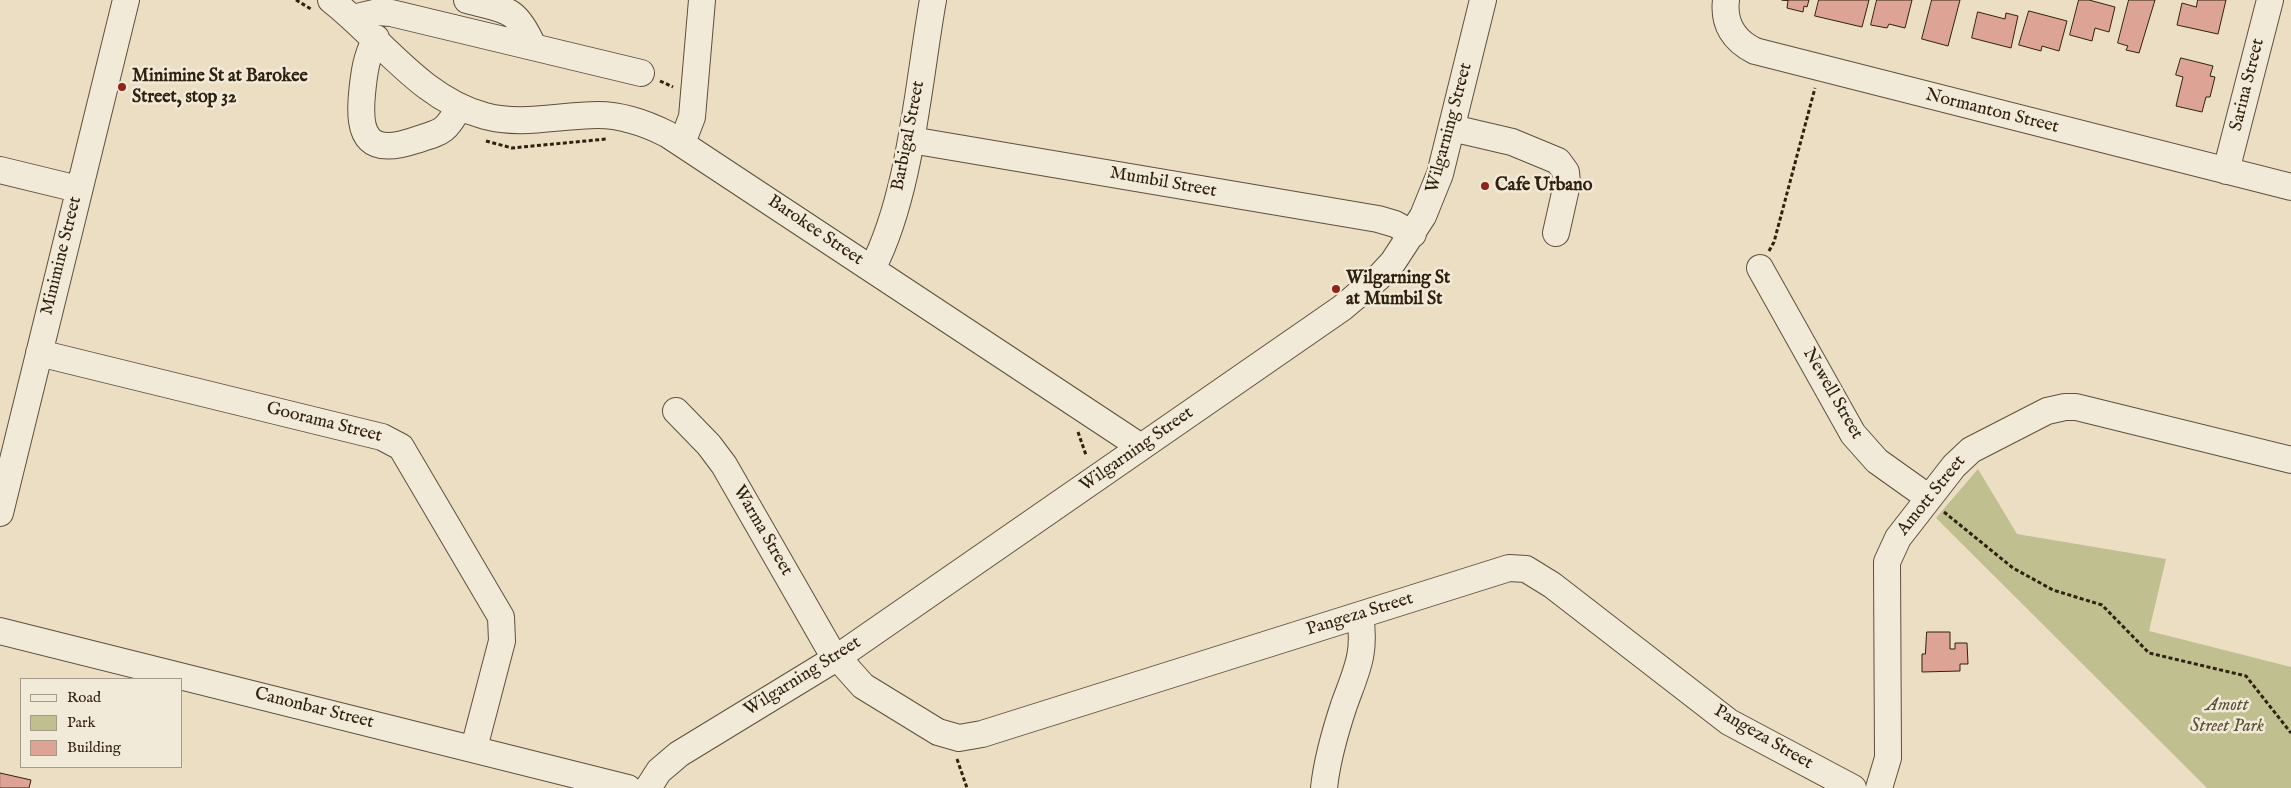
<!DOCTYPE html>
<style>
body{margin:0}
#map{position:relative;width:2291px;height:788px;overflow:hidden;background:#ebdec3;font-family:"IM FELL English",serif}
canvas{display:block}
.legend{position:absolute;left:20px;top:678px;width:162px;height:90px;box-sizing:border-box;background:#f2ead8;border:1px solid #a49a87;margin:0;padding:6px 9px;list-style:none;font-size:15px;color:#30210e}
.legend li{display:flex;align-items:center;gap:10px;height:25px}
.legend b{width:25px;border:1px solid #a49a87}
</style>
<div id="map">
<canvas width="2291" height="788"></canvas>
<ul class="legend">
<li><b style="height:6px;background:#f2ead8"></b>Road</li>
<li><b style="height:14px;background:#bfbf8f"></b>Park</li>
<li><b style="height:14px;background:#dda496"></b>Building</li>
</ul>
</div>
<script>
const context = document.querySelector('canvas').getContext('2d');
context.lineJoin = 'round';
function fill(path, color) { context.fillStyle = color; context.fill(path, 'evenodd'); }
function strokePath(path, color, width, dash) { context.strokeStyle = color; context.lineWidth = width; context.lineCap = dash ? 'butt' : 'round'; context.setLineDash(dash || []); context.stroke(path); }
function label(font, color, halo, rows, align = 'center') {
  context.font = font + ' "IM FELL English",serif'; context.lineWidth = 5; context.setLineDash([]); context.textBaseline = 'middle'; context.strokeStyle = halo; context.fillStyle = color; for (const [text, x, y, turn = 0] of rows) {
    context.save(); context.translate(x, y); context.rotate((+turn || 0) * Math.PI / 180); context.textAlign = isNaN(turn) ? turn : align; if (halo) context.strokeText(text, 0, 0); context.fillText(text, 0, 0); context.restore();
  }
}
const green = new Path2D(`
 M1978 469 2017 534 2166 559 2149 631 2291 667V788H2207L1936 518Z`);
const building = new Path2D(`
 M1782 0H1809L1807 7 1804 6 1803 12 1787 8 1788 1Z
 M1819 0H1869L1862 27 1815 16Z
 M1877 0H1912L1905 28 1889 24 1887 28 1871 25Z
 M1932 0H1960L1948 46 1922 39Z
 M2079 0H2089L2115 7 2109 32 2095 28 2092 41 2070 35Z
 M2129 0H2155L2139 53 2126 50 2128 46 2118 43Z
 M2198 0H2226L2218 34 2177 25 2182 3 2196 7Z
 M2029 11 2067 21 2059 51 2042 46 2041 51 2019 45Z
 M1978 12 2005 19 2006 13 2018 16 2011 48 1972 38Z
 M2181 58 2213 66 2210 76 2215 77 2210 97H2206L2202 112 2176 106 2183 77 2176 75Z
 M1927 632H1950V649H1955V643H1967L1968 664H1960V671L1922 672V654H1925Z
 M0 773 31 780 29 788H0Z`);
const path = new Path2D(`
 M296 0 311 9
 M660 81 673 87
 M486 141 512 148 606 139
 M1769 251 1774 242 1815 88
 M1078 432 1086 455
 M1944 512 2013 568 2053 590 2102 605 2149 653 2246 676 2291 733
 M957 759 967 788`);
const minor = new Path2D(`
 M331 0C381 39 421 99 485 116 523 126 559 115 598 115 623 115 645 123 667 134L1141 447
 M467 0C507 11 515 6 533 46
 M1726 0C1723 24 1734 41 1755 51L2291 187
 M353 18 378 12 391 13 641 73
 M376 38C366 57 364 73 362 94 358 138 369 156 416 140 442 132 446 132 459 107
 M1452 128 1512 142 1558 161 1566 172 1567 184 1556 233
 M911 140 1378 219 1395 224 1413 234
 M682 143 692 117 702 0
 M0 170 78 189
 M2226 171 2270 0
 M1760 268 1853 434 1877 461 1929 498
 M872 269C911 194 918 84 933 0
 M39 353 382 437 401 447 501 617 502 641 474 748
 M676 411 709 445 724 465 829 648 863 686 938 732 959 738 982 734 1509 568 1526 569 1552 585 1729 722 1853 788
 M0 513 126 0
 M0 631 628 788
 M648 788 659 771 679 754 838 657 1342 308 1379 277 1393 262 1423 216 1440 174 1483 0
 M1324 788C1327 760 1335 732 1344 705 1357 669 1366 654 1360 615
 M1879 788 1888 758 1887 562 1898 538 1954 466 1971 450 2047 411 2065 407H2076L2291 460`);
const markers = [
 [122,87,5,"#8f2418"],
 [1485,186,5,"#8f2418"],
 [1336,289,5,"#8f2418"]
];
const poiNames = [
 ["Minimine St at Barokee",132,77],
 ["Street, stop 32",132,98],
 ["Cafe Urbano",1495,186],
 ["Wilgarning St",1346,279],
 ["at Mumbil St",1346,300]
];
const streetNames = [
 ["Sarina Street",2248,85,-76],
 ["Normanton Street",1992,112,14],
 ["Wilgarning Street",1450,128,-75],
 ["Barbigal Street",909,136,-79],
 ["Mumbil Street",1163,183,10],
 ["Barokee Street",815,231,34],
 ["Minimine Street",62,256,-76],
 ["Newell Street",1832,394,60],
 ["Goorama Street",324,423,14],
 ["Wilgarning Street",1137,450,-35],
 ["Amott Street",1932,496,-51],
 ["Warma Street",762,531,60],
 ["Pangeza Street",1360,615,-17],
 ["Wilgarning Street",803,677,-32],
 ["Canonbar Street",314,709,14],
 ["Pangeza Street",1763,738,30]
];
const parkNames = [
 ["Amott",2227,706],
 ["Street Park",2227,727]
];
fill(green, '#bfbf8f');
fill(building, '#dda496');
strokePath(building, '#30210e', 1);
strokePath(minor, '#5f503b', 28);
strokePath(path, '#30210e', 3, [4, 2.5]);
strokePath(minor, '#f2ead8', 26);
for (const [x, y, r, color] of markers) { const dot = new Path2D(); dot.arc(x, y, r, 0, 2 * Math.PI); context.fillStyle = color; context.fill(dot); strokePath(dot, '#f2ead8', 2); }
label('bold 18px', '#30210e', '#f2ead8', poiNames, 'left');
label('18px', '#30210e', '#f2ead8', streetNames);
label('italic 18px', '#5b5035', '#f2ead8', parkNames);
</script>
